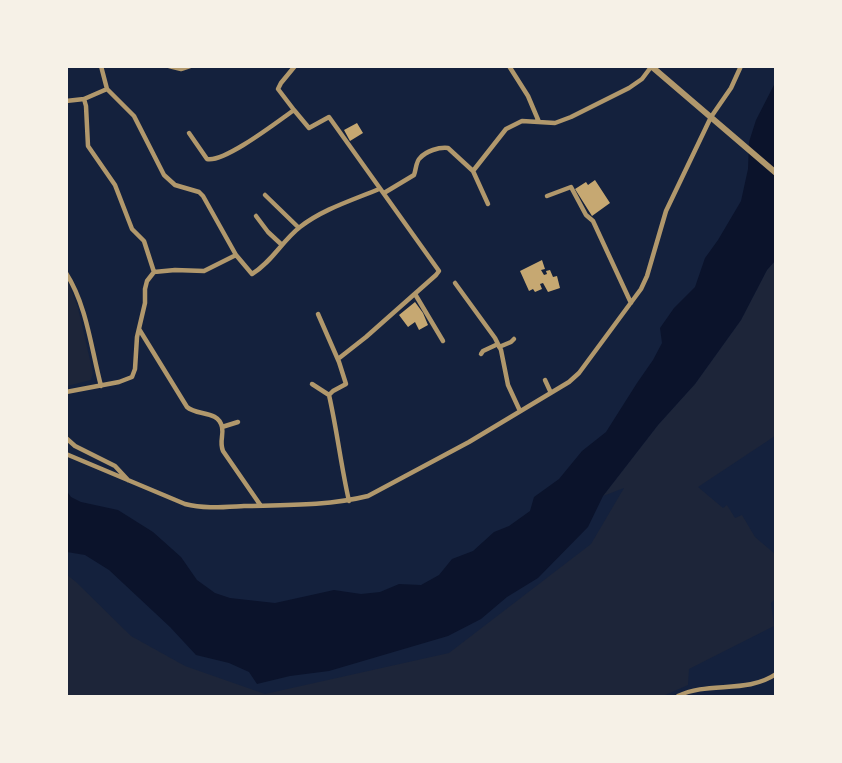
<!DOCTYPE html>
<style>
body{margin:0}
#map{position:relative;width:842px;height:763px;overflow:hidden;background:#14213d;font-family:Inter,sans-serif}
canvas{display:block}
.frame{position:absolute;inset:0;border:68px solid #f6f1e7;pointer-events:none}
</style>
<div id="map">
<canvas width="842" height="763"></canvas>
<div class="frame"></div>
</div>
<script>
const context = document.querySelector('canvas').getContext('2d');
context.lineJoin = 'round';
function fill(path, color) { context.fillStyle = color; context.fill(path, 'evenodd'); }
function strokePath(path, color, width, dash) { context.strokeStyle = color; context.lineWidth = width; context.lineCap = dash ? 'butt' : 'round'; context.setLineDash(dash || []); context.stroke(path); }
const green = new Path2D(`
 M775 261V436L698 487 723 508 727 505 735 518 742 515 755 537 775 554V599L771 603 774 626 689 669 688 685 663 696H67L66 574 76 582 131 636 185 666 265 694 449 653 591 544 624 488 603 496 658 425 695 384 741 320 767 270Z
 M67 279 78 308 93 373 91 380 67 386Z`);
const water = new Path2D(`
 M775 83V261L767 270 741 320 695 384 658 425 603 496 588 527 538 578 507 597 481 619 448 636 329 671 290 676 257 684 249 672 229 663 196 655 170 627 109 570 85 555 67 552 66 490 71 497 81 502 118 510 153 532 181 557 197 580 215 593 230 598 275 603 334 590 361 594 380 592 399 584 421 585 439 575 452 559 473 551 494 532 509 526 530 511 534 497 559 479 582 451 606 432 637 383 653 360 662 343 660 328 674 308 695 287 705 258 718 240 741 201 748 169 749 142 756 120Z`);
const building = new Path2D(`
 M357 123 363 133 350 141 344 130Z
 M595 180 610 203 592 216 575 189 586 182 588 185Z
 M542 260 545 269 541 270 544 275 547 274 546 271 550 270 553 277 557 276 560 288 548 292 543 283 540 284 542 289 535 292 533 289 529 291 520 271Z
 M415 302 423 313 428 325 419 330 415 322 408 327 399 315Z`);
const minor = new Path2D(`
 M101 66 107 89
 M169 66 181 69 190 66
 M509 66 528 96 539 122
 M84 99 86 106 88 146 115 185 132 229 144 241 154 272
 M66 101 84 99 107 89 134 116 164 175 175 185 199 192 203 196 236 255 252 274C272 262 282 241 300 227 323 209 353 200 379 189
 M294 110 309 128 329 117 439 271 436 275 366 337 338 359
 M189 133 207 159C224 163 277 122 294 110L278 89 281 83 295 66
 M473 171 506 129 522 121 555 123 571 117 629 88 642 79 651 67
 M384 193 414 175C416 170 416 161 420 158 426 151 439 147 448 148L473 171 488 204
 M265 195 299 228
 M547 196 571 187 586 215 593 221 631 303
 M256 216 268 232 282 245
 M66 273C87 306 91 348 101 386
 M455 283 495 338 501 350 508 385 520 411
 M415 294 443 341
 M318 314 339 362 346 384 333 391 329 395C337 430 341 466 349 501
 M139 329 187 407C197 416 218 410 222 427 224 436 219 441 223 451L261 506
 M499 347 511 342 514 339
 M481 354 483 351 498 344
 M545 380 551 393
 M312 384 329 395
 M66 392 119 382 132 377 135 369 137 337 145 303V289L147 281 154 272 175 270 204 271 236 255
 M222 427 238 422
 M66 438 75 446 115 466 128 480
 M66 454 185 504C204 509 224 507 244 506 285 505 328 506 368 496L469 442 569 382 579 373 641 289 647 276 666 211 711 117 731 88 741 66
 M678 696C708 681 747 694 776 674`);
const tertiary = new Path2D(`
 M651 66 776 173`);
fill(green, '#1d2539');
fill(water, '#0b132b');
fill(building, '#c6a872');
strokePath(minor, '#b1986c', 4.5);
strokePath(tertiary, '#b1986c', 6);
</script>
